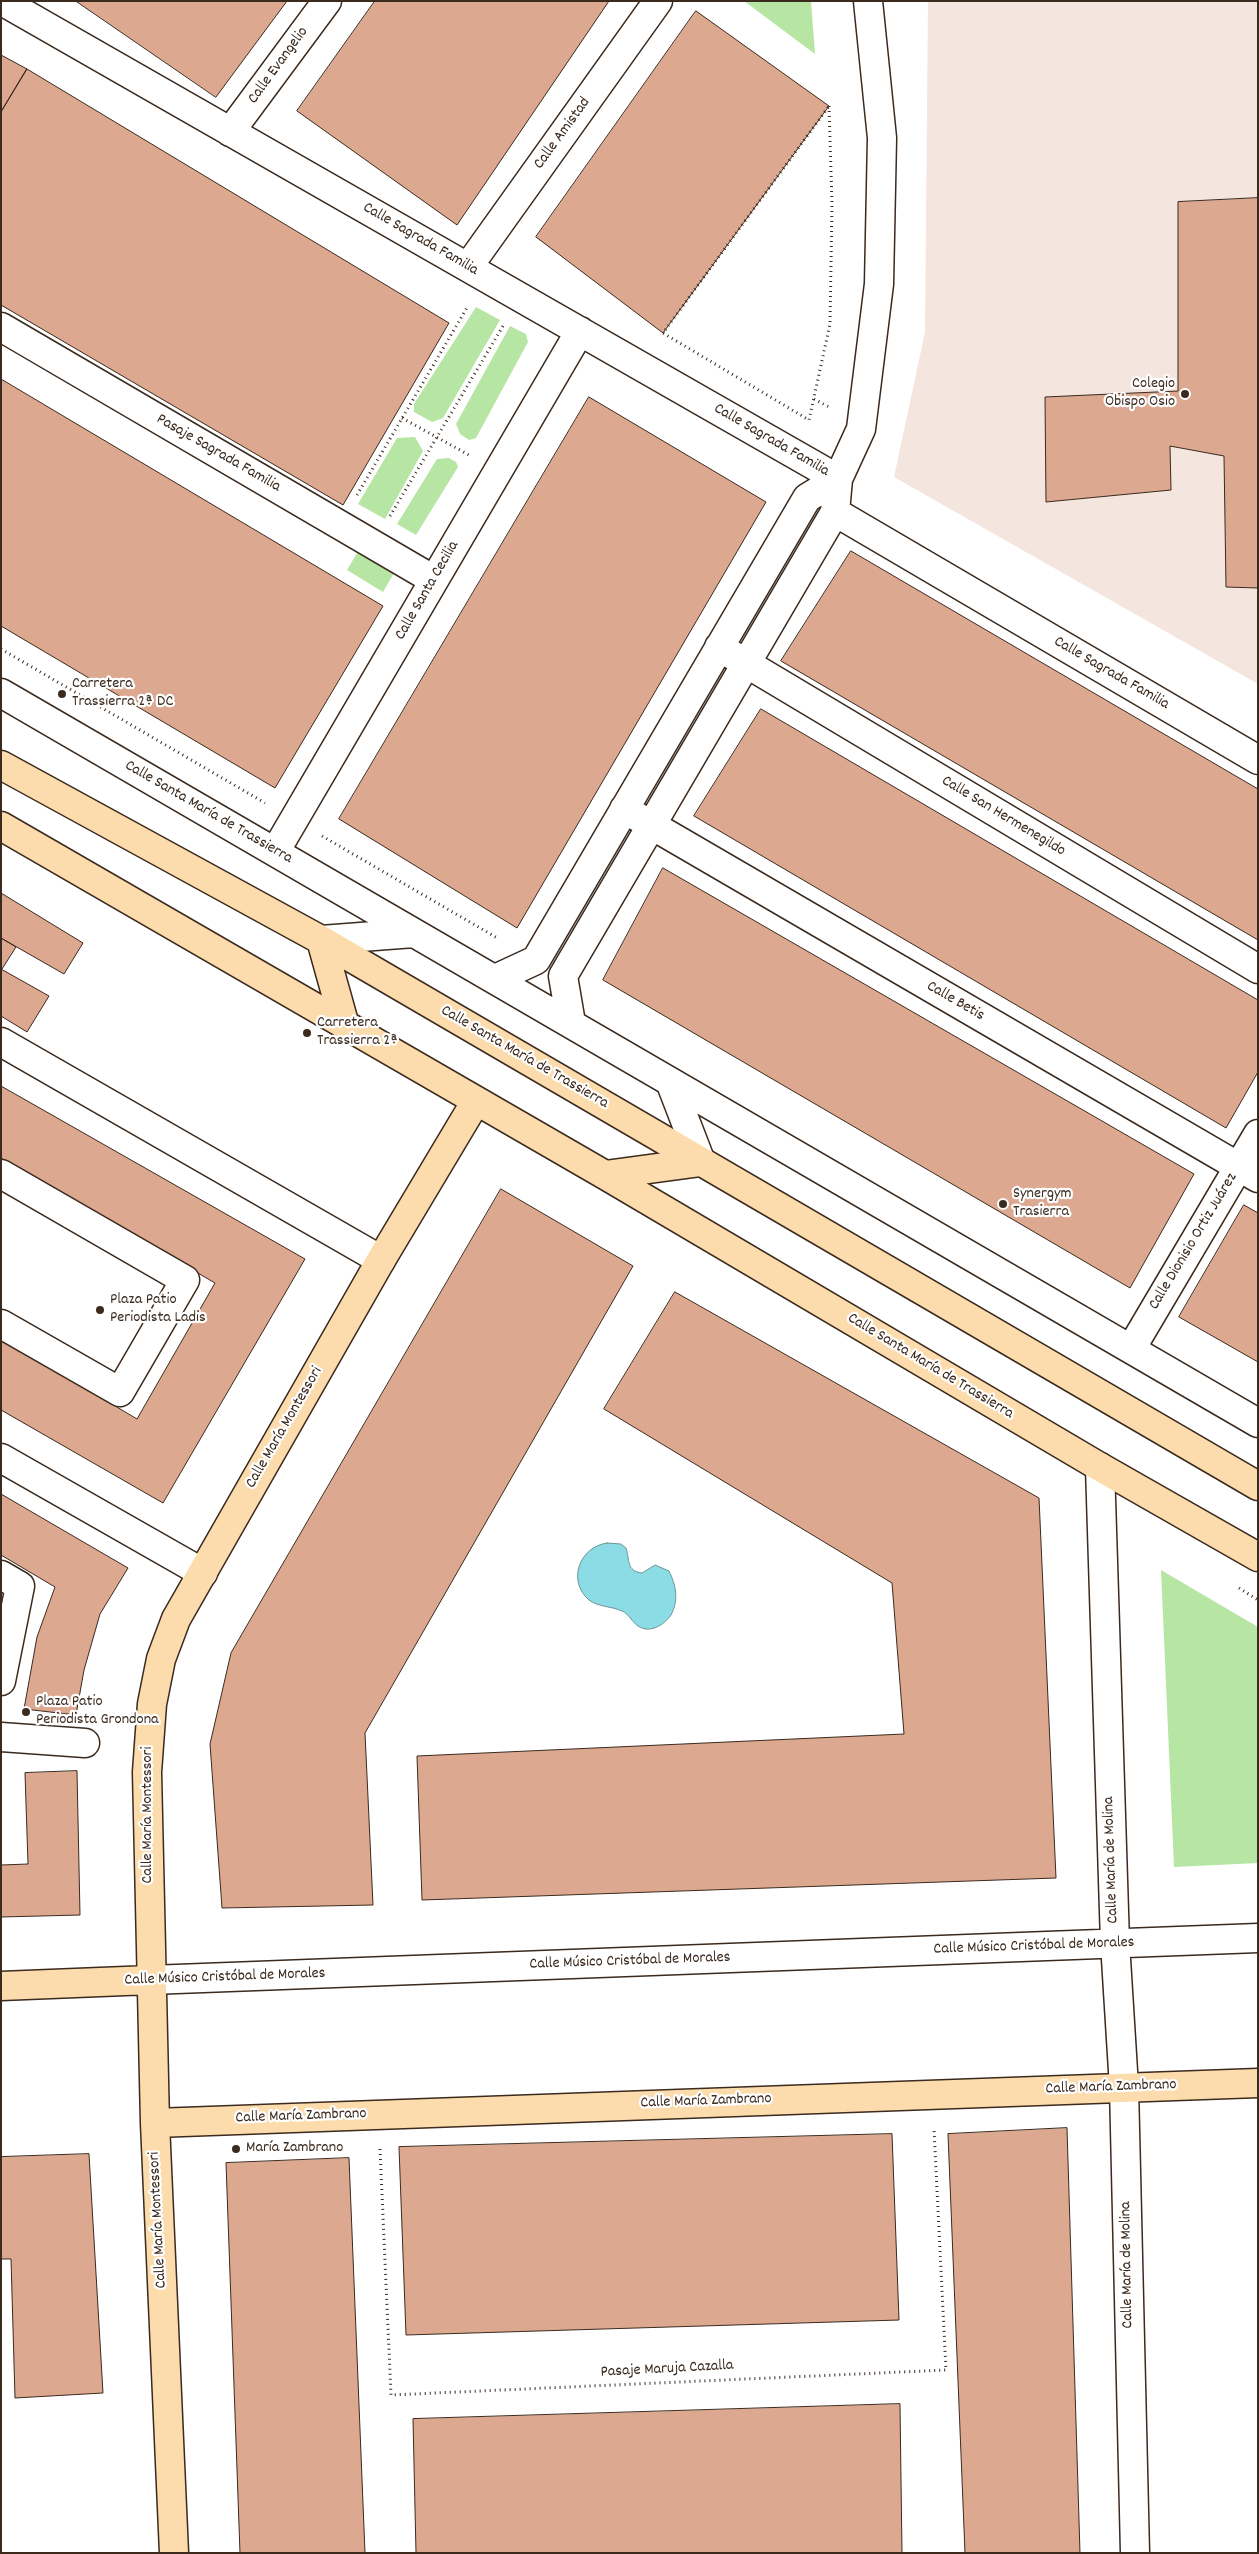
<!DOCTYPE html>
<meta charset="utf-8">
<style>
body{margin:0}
#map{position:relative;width:1259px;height:2554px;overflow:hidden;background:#fff;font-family:Dekko,sans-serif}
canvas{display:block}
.frame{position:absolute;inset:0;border:2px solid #3b2a1e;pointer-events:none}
</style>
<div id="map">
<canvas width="1259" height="2554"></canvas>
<div class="frame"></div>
</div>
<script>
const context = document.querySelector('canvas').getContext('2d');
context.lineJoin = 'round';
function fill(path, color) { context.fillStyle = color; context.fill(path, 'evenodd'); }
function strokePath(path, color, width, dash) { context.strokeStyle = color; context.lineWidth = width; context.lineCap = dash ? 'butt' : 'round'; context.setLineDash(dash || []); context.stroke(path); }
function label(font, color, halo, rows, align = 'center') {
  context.font = font + ' Dekko,sans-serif'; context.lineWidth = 4.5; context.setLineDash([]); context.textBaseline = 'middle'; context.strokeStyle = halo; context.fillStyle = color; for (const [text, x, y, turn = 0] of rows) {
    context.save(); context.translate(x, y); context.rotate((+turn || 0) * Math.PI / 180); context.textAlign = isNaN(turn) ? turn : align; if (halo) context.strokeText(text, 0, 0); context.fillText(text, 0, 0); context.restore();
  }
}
const built = new Path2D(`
 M928 1H1258V684L894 477 925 332Z`);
const green = new Path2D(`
 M744 1H811L815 54Z
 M476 307 500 320 443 418 432 422 414 412V404Z
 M510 326 526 334 528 342 476 438 469 440 460 434 456 424Z
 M415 437 423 451 385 519 358 504 397 438Z
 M449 458 456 462 458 467 416 535 397 524 437 459Z
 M370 531 406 552 383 592 347 570Z
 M1161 1570 1258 1627V1863L1174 1867Z`);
const water = new Path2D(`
 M607 1543 621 1544 626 1548C630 1560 626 1571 642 1573L655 1565 669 1571C676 1585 679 1600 671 1615 664 1625 650 1634 638 1626 632 1622 629 1614 622 1611 611 1606 598 1607 589 1600 567 1581 579 1547 607 1543Z`);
const building = new Path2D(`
 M76 1H287L216 97Z
 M375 1H609L457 225 297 111Z
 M696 11 829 106 663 333 536 237Z
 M1 55 27 69 1 112Z
 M27 69 449 323 343 505 1 305V112Z
 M1258 198V588L1226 587 1224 456 1170 446 1171 490 1046 502 1045 397 1178 391V202Z
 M1 379 383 606 275 788 1 626Z
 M589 397 766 502 517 928 339 819Z
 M851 551 1258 789V940L781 661Z
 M761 709 1258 1000V1072L1226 1128 694 816Z
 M663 868 1194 1174 1130 1288 603 980Z
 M1 893 83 943 64 974 1 938Z
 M1 938 16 947 2 969H1Z
 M1 969 49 996 27 1032 1 1016Z
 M1 1086 305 1259 163 1503 1 1410V1338L137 1419 215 1283 1 1158Z
 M501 1189 633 1266 365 1733 373 1905 222 1908 210 1744 231 1653Z
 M1244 1205 1258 1213V1362L1179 1317Z
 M675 1292 1039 1498 1056 1878 422 1900 417 1756 904 1734 892 1583 604 1409Z
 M1 1494 128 1568 100 1614 84 1670 76 1715 24 1709 37 1637 55 1587 1 1555Z
 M77 1771 80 1915 1 1917V1865L28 1864 25 1773Z
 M1067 2128 1080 2553H965L948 2134Z
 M892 2134 899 2320 406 2335 399 2147Z
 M89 2154 103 2393 15 2398 11 2259H1V2157Z
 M349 2158 365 2553H240L226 2163Z
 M900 2404 902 2553H416L413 2419Z`);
const path = new Path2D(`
 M829 106 832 204 830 324 809 420 663 333Z
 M814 399 829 407
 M402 418 469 455
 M357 495 468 306
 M390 516 503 326
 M1 649 265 803
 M322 836 499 939
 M1239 1588 1258 1600
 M380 2149 391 2395 946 2370 934 2129`);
const minor = new Path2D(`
 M2 1 838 479
 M230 132 327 1
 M468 267 658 1
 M1 327 434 580
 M835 512 1258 760
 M719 647 1258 969
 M1 693 1258 1423
 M624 809 1258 1178
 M275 852 580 331
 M321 940 414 933
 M495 979 536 960 807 498 838 479
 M571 1023 563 976 835 512 838 479 861 429 879 284 882 138 868 1
 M1 1042 381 1260
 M671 1084 701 1162
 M1 1174 185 1280 120 1392 1 1324
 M1131 1349 1258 1134
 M1 1458 203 1573
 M1100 1467 1115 1943 1124 2087 1135 2553
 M1 1575 20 1586 1 1681
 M1 1737 85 1743
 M150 1980 1258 1938`);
const major = new Path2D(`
 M1 765 321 940 1258 1486
 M1 826 605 1175 1100 1467 1258 1557
 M321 940 345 1026
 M605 1175 701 1162
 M1 1986 150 1980
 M155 2123 1258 2083
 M174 2553 155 2123 147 1772 152 1704 161 1659 176 1619 381 1260 476 1101`);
const markers = [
 [1185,394,5,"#3b2a1e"],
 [62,694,5,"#3b2a1e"],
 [307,1033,5,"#3b2a1e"],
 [1003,1204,5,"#3b2a1e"],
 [100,1310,5,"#3b2a1e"],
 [26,1712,5,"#3b2a1e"],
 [236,2149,5,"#3b2a1e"]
];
const streetNames = [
 ["Calle Evangelio",279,66,-54],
 ["Calle Amistad",563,134,-54],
 ["Calle Sagrada Familia",420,240,30],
 ["Calle Sagrada Familia",771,441,30],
 ["Pasaje Sagrada Familia",218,454,30],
 ["Calle Santa Cecilia",428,591,-60],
 ["Calle Sagrada Familia",1111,674,30],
 ["Calle Santa María de Trassierra",208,813,30],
 ["Calle San Hermenegildo",1003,817,31],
 ["Calle Betis",955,1002,30],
 ["Calle Santa María de Trassierra",524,1058,30],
 ["Calle Dionisio Ortiz Juárez",1194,1242,-59],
 ["Calle Santa María de Trassierra",930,1367,31],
 ["Calle María Montessori",285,1428,-60],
 ["Calle María Montessori",149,1815,-90],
 ["Calle María de Molina",1112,1860,-92],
 ["Calle Músico Cristóbal de Morales",1034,1947,-2],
 ["Calle Músico Cristóbal de Morales",630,1962,-2],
 ["Calle Músico Cristóbal de Morales",225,1978,-2],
 ["Calle María Zambrano",1111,2088,-2],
 ["Calle María Zambrano",706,2102,-2],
 ["Calle María Zambrano",301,2117,-2],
 ["Calle María Montessori",159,2220,-93],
 ["Calle María de Molina",1128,2265,-91],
 ["Pasaje Maruja Cazalla",667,2370,-3]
];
const poiNames = [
 ["Colegio",1175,385,"right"],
 ["Obispo Osio",1175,403,"right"],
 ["Carretera",72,685],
 ["Trassierra 2ª DC",72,703],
 ["Carretera",317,1024],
 ["Trassierra 2ª",317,1042],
 ["Synergym",1013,1195],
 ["Trasierra",1013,1213],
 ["Plaza Patio",110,1301],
 ["Periodista Ladis",110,1319],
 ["Plaza Patio",36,1703],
 ["Periodista Grondona",36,1721],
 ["María Zambrano",246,2149]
];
fill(built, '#f4e5de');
fill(green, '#b7e5a4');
fill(water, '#8bdce4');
strokePath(water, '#6b9595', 1);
fill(building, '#dca890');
strokePath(building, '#3b2a1e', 1);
strokePath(minor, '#3b2a1e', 31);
strokePath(major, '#3b2a1e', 31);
strokePath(path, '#3b2a1e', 3, [1, 4]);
strokePath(minor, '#fff', 28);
strokePath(major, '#fcdcac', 28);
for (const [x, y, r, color] of markers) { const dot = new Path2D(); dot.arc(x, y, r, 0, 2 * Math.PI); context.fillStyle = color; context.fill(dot); strokePath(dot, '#fff', 2); }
label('16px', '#3b2a1e', '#fff', streetNames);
label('16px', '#3b2a1e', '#fff', poiNames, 'left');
</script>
